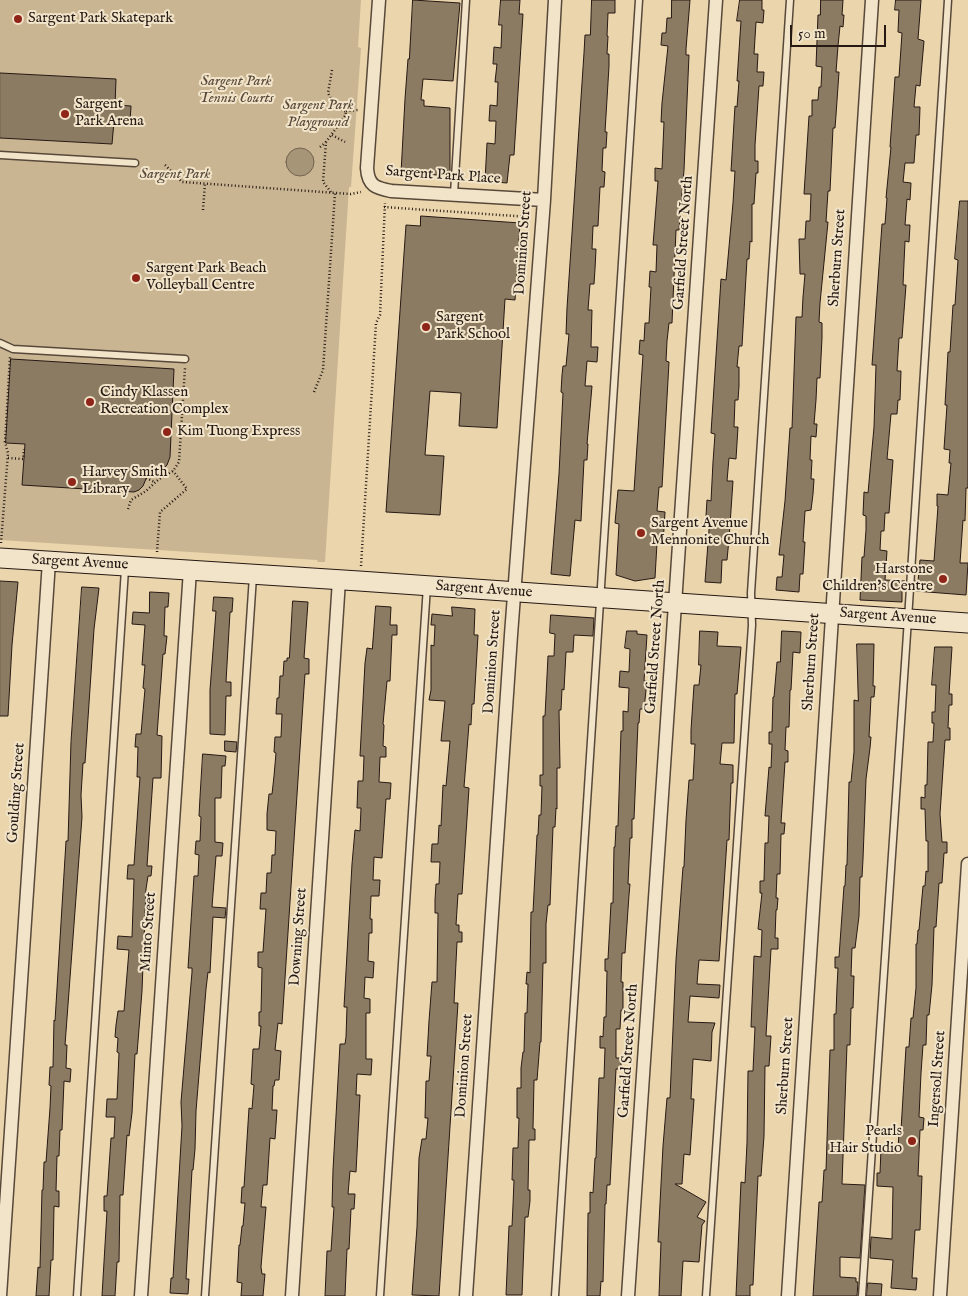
<!DOCTYPE html>
<style>
body{margin:0}
#map{position:relative;width:968px;height:1296px;overflow:hidden;background:#ead5ac;font-family:"IM FELL English",serif}
canvas{display:block}
.scale{position:absolute;left:790px;top:25px;width:96px;height:22px;box-sizing:border-box;border:2px solid #261914;border-top:0;padding-left:6px;font-size:15px;line-height:18px;white-space:nowrap;color:#261914;-webkit-text-stroke:4px #f1e4c9;paint-order:stroke}
</style>
<div id="map">
<canvas width="968" height="1296"></canvas>
<div class="scale">50 m</div>
</div>
<script>
const context = document.querySelector('canvas').getContext('2d');
context.lineJoin = 'round';
function fill(path, color) { context.fillStyle = color; context.fill(path, 'evenodd'); }
function strokePath(path, color, width, dash) { context.strokeStyle = color; context.lineWidth = width; context.lineCap = dash ? 'butt' : 'round'; context.setLineDash(dash || []); context.stroke(path); }
function label(font, color, halo, rows, align = 'center') {
  context.font = font + ' "IM FELL English",serif'; context.lineWidth = 4; context.setLineDash([]); context.textBaseline = 'middle'; context.strokeStyle = halo; context.fillStyle = color; for (const [text, x, y, turn = 0] of rows) {
    context.save(); context.translate(x, y); context.rotate((+turn || 0) * Math.PI / 180); context.textAlign = isNaN(turn) ? turn : align; if (halo) context.strokeText(text, 0, 0); context.fillText(text, 0, 0); context.restore();
  }
}
const green = new Path2D(`
 M0 0H361L358 47 361 48 351 187H349L325 562H318L317 560 0 540Z`);
const water = new Path2D(`
 M286 162a14 14 0 1 1 28 0a14 14 0 1 1-28 0Z`);
const building = new Path2D(`
 M413 0 460 3 453 81 423 79 421 100H424V106L450 108V171H438V175L401 173 405 99 408 59H409Z
 M501 0H520L519 14H523L514 155H510L507 183 485 181 487 143 495 144 496 121H489L490 105 497 106 498 82H495L497 64H493L494 47 501 48 502 25H499Z
 M592 0H615V13H608L607 36H608L607 54H609V66L605 132H607L606 148H603L602 171 605 172 604 187H600L598 226H593L592 249H596L595 269 594 284H590L588 310H592L591 347H598L597 362 587 361 585 386H592L587 444H588L587 460H584L581 521 575 520 570 576 551 574 559 474 563 393 561 392 562 375 563 366H566L569 334H566L567 308 584 53 585 35H590Z
 M672 0H690L686 49V55H689L684 170 679 230H676L672 323H669L667 341 666 361 669 362 668 380 662 487H659L657 511 665 512 663 544 657 543 655 578 635 581 616 575 619 524 615 523 618 490 634 491 643 355 639 354 640 340 644 341 645 323H649L651 287H649L650 271 656 272 657 245H653L658 181H655V168L662 169 664 122H661L662 103 668 46 661 45 662 33H666L667 18H671Z
 M740 0H762V10H764L763 23 756 22 754 54H758L757 72H764L763 86H759L755 145V161H758V173H756L754 204H752V242L750 241 749 259H747L742 346H739L737 367H739V386L738 400H735L734 427H738L736 459 729 458 727 481H733L729 539 727 560H722L721 583 705 582 710 517 706 516 707 500 711 501 713 462 715 434 711 433 721 279 726 280 733 203 735 171H731L735 106 737 107 739 81H737L741 21H737Z
 M821 0H843L842 15H844L843 27 840 26 838 46 836 72H839L836 115 835 128H833L830 191H828L826 222H828L820 303 819 322 822 323V338L820 378H817L816 400 814 424H817L816 437 811 436 810 460H812L811 479H814L813 494 811 510 805 511 803 542H805L803 574H800L799 592 776 590 777 577H782L784 555H779L785 501 790 428H792L796 317H802L803 297 805 274H800L799 239H805L806 221H810L811 194H804L809 116H812V100H818L819 87H821L822 67 816 66 818 15H820Z
 M896 0H921L918 39 924 41 920 86 916 85 914 107H920L919 135H916L914 163H905L903 182 911 183 910 200 907 199 905 225H910L909 242 905 241 903 285H906L902 338H899L897 371H901L900 400H898L897 414H891L887 459 893 460 889 513H885L884 531H881L880 550 887 551 885 580 905 581V591H902V602L860 600 862 557H864L866 530V516L863 515 864 492 868 493 874 427 876 365H872L882 224H885L887 198H886L891 147H890L893 106 895 77H899L902 33 898 32 899 10H895Z
 M0 73 116 79 115 105 131 106 130 122 114 121 112 144 0 138Z
 M960 201H968V488H966L965 521 963 520 960 563H968L966 595 915 591V581H918L920 560 934 561 938 506H937V494L948 495 951 463H949L950 450 944 449 947 405H945L948 352H950L953 305H955L958 260 955 259Z
 M421 216 520 223 515 300 505 299 497 428 459 426 461 393 430 391 425 455 444 456 440 515 386 512 406 225 420 226Z
 M11 359 174 369 170 457 167 465 160 472 148 474 143 486 139 490 134 492 22 485 25 444 6 443Z
 M0 581 18 582 12 645 8 716H0Z
 M82 587 99 588 94 629 85 763H83L81 795 82 817 65 1045H67L66 1068 71 1069 70 1082 64 1081 62 1130H60L59 1156H57L56 1191H59V1207L54 1206 53 1260H51L49 1296H36L38 1267 40 1268 42 1190H43L44 1162H46L50 1108 51 1086 49 1085 50 1067H53L54 1020 55 1021 66 841H68L71 742Z
 M150 592 169 593 168 607H165L164 636H167L165 654H163L157 735 162 736 161 778H153L147 866H152L151 876H148L146 889 142 991 137 1054H135L132 1113 129 1136 127 1135 123 1195H120L119 1262H117L115 1296H102L107 1211H104V1196H107L111 1138H114L115 1117H106L107 1099H117L119 1053 117 1052 118 1038 115 1037 116 1025 118 1011H124L129 950 117 949 118 936 132 937 134 879H127L128 865H134L140 777H137L138 747H135L136 734H141L145 689 143 688 145 665H142L145 625 132 624 133 612 149 613Z
 M214 597 233 598 232 612H230L226 682H231V696H226L225 735 210 734V690L216 611H213Z
 M293 601 308 602 304 658 309 659V674H305L304 688 282 1024 278 1023 275 1050 281 1051 279 1080H275L274 1086H273L272 1110H277L275 1139 270 1138 267 1185H263L261 1207H266L261 1267 262 1274H265L263 1296H241L242 1283 237 1282 239 1245H240L242 1226H243L245 1203H241L242 1187H244L249 1108 252 1109 254 1085 251 1084 253 1049H259L261 1026H259V1012H261L262 968 258 967V952H263L266 909H260L261 893H266L267 873H271L272 855H275L276 831 267 830V814L269 794H272L274 776 276 753 274 752 275 737H281L282 714H276L277 698H279L280 676H283L284 661H287V658H289Z
 M376 606 391 607 390 625H397V635H392L390 681H387L383 724 384 725 383 746 386 747V757H380L379 782 391 783 390 799H386L382 858 374 857 373 880H380L379 896H371L370 919H372V933H369L368 961 374 962 373 978 365 977 364 998 370 999V1013H366V1059H372L371 1075 357 1074 356 1095H360L356 1172 350 1171 348 1194H355L354 1209H351L349 1249H347L345 1296H325L327 1251H331L334 1207H332L333 1170 340 1044H345L346 1037 347 1007H344L352 864 355 830 360 831 361 808H357L358 781H363L364 756H360L365 663 367 648 372 649Z
 M452 607 475 609 474 635H478L474 704H472L471 725 469 724 464 787 469 788 462 894H458L456 925H459V932H462V942H457L454 1003H458L439 1296 412 1295 417 1227 419 1158 422 1139H426L428 1118H425L426 1081H429L431 1056H427L429 1021 432 982H437L438 913H435V900L436 884H439L440 862H431L432 844H438L439 825 441 826 443 785 446 786 450 741H441L445 701 429 700 431 690V645L434 646 435 625H431L432 614 452 616Z
 M551 615 594 618 593 636 574 635 573 652H566L564 690 562 689 561 710H559L560 768H557V809L556 808 555 827H553L550 905H548L546 924V963H543L541 1042H540L537 1080H534L533 1129H535V1140H529L528 1190H530V1201L528 1217H525L522 1295H506L509 1226H512L513 1205 514 1180H512L513 1148H518L519 1118H517V1088H521V1068L523 1052H524L525 1013H527L528 984H526L527 972 530 973 531 912H533L537 835H538L539 815H541L542 786H540V775H543V716H545L548 656H554L555 634 550 633Z
 M627 631H637V634L647 635 644 681H647L644 709H640L639 723H638L634 819H632V838H630L628 884H630L629 895 625 953H622L621 982H623V1010H621L620 1029H616V1058H621V1069H616L610 1185H607L606 1204H605L603 1282 601 1281 600 1296H587L588 1213H590V1192L593 1193 595 1158H596L599 1078H604L605 1048H600V1036L603 1037 604 1017H606L607 971H605V959H608L611 903H613L614 847H615L616 826H618L621 731H623V711L628 712 629 688 619 687 620 671 629 672 630 649 625 648Z
 M700 631 718 632 717 646 741 647 737 694H735L734 743H722L720 764 733 765V783H731L729 840H727L719 961 699 960 698 971 697 984 720 985 719 998 690 996 688 1022 715 1023 712 1032 711 1061 693 1059 691 1099H694L690 1155 684 1154 682 1184H675L706 1202 697 1217 705 1221 702 1225 699 1262 683 1261 681 1296H659L661 1242H658L663 1146 667 1098H670L676 960 683 867H684L686 820 689 780H693L695 744H691V730L694 685H699L701 665H699Z
 M782 631 801 632 800 653 793 652 791 690H790L789 727H786L785 750 788 751V762H785L781 823H785L784 834H781L780 874H777L776 898H778L777 910H776L775 938H778V949H771L766 1036H771L769 1066H765L764 1136 761 1176H758L753 1285H750V1296H736L741 1182 745 1183 747 1143 748 1071H753L755 1027H751L754 956 761 957 762 930 758 929 762 893H760V881H764L765 843H768L769 816H765L769 767 771 768 772 744H769V732H772L773 697H774L777 662H780Z
 M857 644H874L873 686H875L874 697H871L869 737H871L870 748 866 779 863 859 862 877H860L859 916 855 948H852L851 976H854L853 1008H851L850 1045H847L842 1184 865 1185 860 1258 840 1257V1277L856 1278V1282H858L857 1296H813L819 1202H822L824 1170H826L830 1050H834V1014H836L837 987 838 968H835V957H839L844 886H845L846 865H847L849 782H851L854 752V700L858 701Z
 M935 647H952L949 694H952V705H949L948 728H950V740H945L940 814 942 842H947V853H944L942 883H939L937 912 936 927H934L932 985 929 1015H927L926 1045H923L921 1073 919 1117 924 1118 923 1130H920L918 1176H922L920 1230H915L912 1278H917L916 1290 891 1288 893 1260 870 1258 871 1237 892 1239 893 1187 877 1186V1173H880L881 1149 898 1151 899 1130H901L906 1047H909L911 1018H913L916 988V944H917L918 930H919L923 886H925L926 871 928 872V841H926L925 809H921V797L925 798V785H927L928 742H933L934 723H932V712H935L936 685H932Z
 M225 741 237 742 236 752 225 751Z
 M203 754 226 756 225 766H222L221 798H215V842L223 843 222 856H216L212 907 226 908 225 918 213 917 210 973 208 972 206 989 196 1111 195 1149 193 1170H192L186 1279H189L188 1294 170 1293 171 1278H173L182 1126 181 1102 192 972V968H188L194 876H198L199 855 195 854 196 841H200L201 817 199 816 200 797Z
 M868 1283 882 1284 881 1296H867Z`);
const path = new Path2D(`
 M346 111 358 110
 M332 135 345 142
 M320 147 326 142
 M165 165 182 182 351 194 361 192
 M331 192 323 182 326 142 345 116 346 111 336 108 328 93 332 70
 M384 207 530 217
 M203 210 205 183
 M314 392 323 370 335 193
 M8 458 23 459 24 449
 M146 478 155 482
 M128 509 131 500 146 491 159 479 173 471 179 462 185 368
 M1 543 8 453 5 442 10 357
 M157 552 160 512 187 489 173 471
 M361 566 376 323 380 315 385 203`);
const service = new Path2D(`
 M0 155 135 163
 M454 194 466 0
 M0 343 13 349 185 359
 M77 1296 125 569
 M205 1296 253 576
 M380 1296 427 586
 M555 1296 639 0
 M706 1296 752 625 751 593 790 0
 M862 1296 908 619 948 0`);
const minor = new Path2D(`
 M379 0 367 168C368 186 376 188 391 191L544 200
 M0 1296 49 561
 M141 1296 190 570
 M292 1296 339 580
 M466 1296 511 635 544 200 555 0
 M628 1296 716 0
 M788 1296 872 0
 M940 1296 968 864`);
const secondary = new Path2D(`
 M0 558 359 581 968 623`);
const markers = [
 [18,19,5,"#8f2418"],
 [65,114,5,"#8f2418"],
 [136,278,5,"#8f2418"],
 [426,327,5,"#8f2418"],
 [90,402,5,"#8f2418"],
 [167,432,5,"#8f2418"],
 [72,482,5,"#8f2418"],
 [641,533,5,"#8f2418"],
 [943,579,5,"#8f2418"],
 [912,1141,5,"#8f2418"]
];
const poiNames = [
 ["Sargent Park Skatepark",28,19],
 ["Sargent",75,105],
 ["Park Arena",75,122],
 ["Sargent Park Beach",146,269],
 ["Volleyball Centre",146,286],
 ["Sargent",436,318],
 ["Park School",436,335],
 ["Cindy Klassen",100,393],
 ["Recreation Complex",100,410],
 ["Kim Tuong Express",177,432],
 ["Harvey Smith",82,473],
 ["Library",82,490],
 ["Sargent Avenue",651,524],
 ["Mennonite Church",651,541],
 ["Harstone",933,570,"right"],
 ["Children's Centre",933,587,"right"],
 ["Pearls",902,1132,"right"],
 ["Hair Studio",902,1149,"right"]
];
const parkNames = [
 ["Sargent Park",236,82],
 ["Tennis Courts",236,99],
 ["Sargent Park",318,106],
 ["Playground",318,123],
 ["Sargent Park",175,175]
];
const streetNames = [
 ["Sargent Park Place",443,176,4],
 ["Dominion Street",524,243,-86],
 ["Garfield Street North",684,243,-86],
 ["Sherburn Street",838,258,-86],
 ["Sargent Avenue",80,563,3],
 ["Sargent Avenue",484,590,4],
 ["Sargent Avenue",888,617,4],
 ["Garfield Street North",656,647,-86],
 ["Dominion Street",493,662,-86],
 ["Sherburn Street",812,662,-86],
 ["Goulding Street",17,793,-86],
 ["Minto Street",149,932,-86],
 ["Downing Street",299,937,-86],
 ["Garfield Street North",629,1051,-86],
 ["Dominion Street",465,1066,-86],
 ["Sherburn Street",786,1066,-86],
 ["Ingersoll Street",938,1079,-86]
];
fill(green, '#c9b592');
fill(water, '#a79578');
strokePath(water, '#736350', 1);
fill(building, '#8c7b63');
strokePath(building, '#261914', 1);
strokePath(service, '#57483a', 9);
strokePath(minor, '#57483a', 15);
strokePath(secondary, '#261914', 21);
strokePath(path, '#261914', 2.5, [1, 2.5]);
strokePath(service, '#f1e4c9', 6);
strokePath(minor, '#f1e4c9', 12);
strokePath(secondary, '#f1e4c9', 19);
for (const [x, y, r, color] of markers) { const dot = new Path2D(); dot.arc(x, y, r, 0, 2 * Math.PI); context.fillStyle = color; context.fill(dot); strokePath(dot, '#f1e4c9', 2); }
label('15px', '#261914', '#f1e4c9', poiNames, 'left');
label('italic 15px', '#57483a', '#f1e4c9', parkNames);
label('15px', '#261914', '#f1e4c9', streetNames);
</script>
